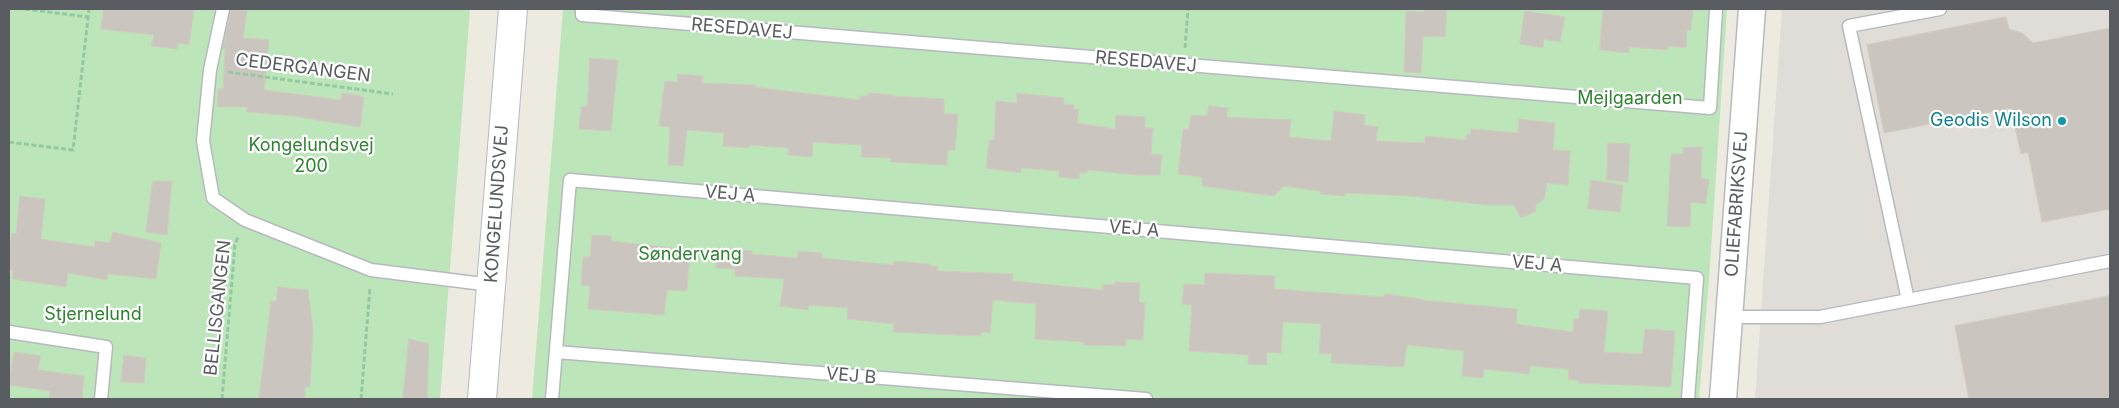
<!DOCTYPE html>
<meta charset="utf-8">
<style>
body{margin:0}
#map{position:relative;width:2119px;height:408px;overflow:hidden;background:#edeae0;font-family:Inter,sans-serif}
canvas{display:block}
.frame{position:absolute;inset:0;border:10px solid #595d62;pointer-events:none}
</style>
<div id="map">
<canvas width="2119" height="408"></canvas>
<div class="frame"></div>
</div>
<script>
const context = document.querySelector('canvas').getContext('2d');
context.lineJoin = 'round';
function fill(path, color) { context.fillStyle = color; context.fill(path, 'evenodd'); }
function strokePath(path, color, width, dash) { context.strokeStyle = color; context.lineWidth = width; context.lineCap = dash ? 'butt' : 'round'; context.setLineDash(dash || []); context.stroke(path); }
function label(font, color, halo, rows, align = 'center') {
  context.font = font + ' Inter,sans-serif'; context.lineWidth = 4.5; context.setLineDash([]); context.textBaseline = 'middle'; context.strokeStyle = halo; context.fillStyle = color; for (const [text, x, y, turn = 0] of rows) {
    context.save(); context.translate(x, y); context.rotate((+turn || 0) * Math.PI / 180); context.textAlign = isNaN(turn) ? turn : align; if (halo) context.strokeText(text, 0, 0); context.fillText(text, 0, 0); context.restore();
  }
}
const industrial = new Path2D(`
 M1782 9H2110V399H1755Z`);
const green = new Path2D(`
 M9 9H470L440 399H9Z
 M563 9H1727L1709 280 1699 399H532Z`);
const building = new Path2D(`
 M104 9H194L189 45 178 43 177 49 151 46 154 35 101 29Z
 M231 9 247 11 243 38 269 40 264 90 341 100V93L361 96 364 98 360 127 294 116 246 112 247 107H217L218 89H223L225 49H223Z
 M1424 9H1447L1445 37 1423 36 1421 73 1404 72 1406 11 1424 12Z
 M1603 9H1693L1691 30H1687L1686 48 1668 46V50L1629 47V53L1600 50Z
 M1525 11 1565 17 1560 42 1544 39 1543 48 1520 44Z
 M2006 17 2009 29 2022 33 2033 43 2110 28V209L2042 222 2028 152 2021 154 2011 108 1884 133 1867 45Z
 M590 58 618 60 611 131 579 129 581 107H587Z
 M678 74 703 76 702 83 756 85 755 87 762 88 860 100V96H868V93L893 95 892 96 944 99V114H958L955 150H948L947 165 890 162 891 158 861 157 862 145 813 142 812 157 788 155 789 148 749 145V148L723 146 724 133 687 130 683 166 668 165 670 127 659 126 665 81 677 82Z
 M1017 93 1064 98V104L1074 105V109H1079L1077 123 1115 129 1116 115 1145 117V128H1153L1151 154 1162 155 1160 175H1139L1087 170V173H1080L1079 179 1059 177V171L1021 168V173L986 168 989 140H994L996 101 1017 103Z
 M1209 106 1228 108 1227 117 1291 120 1289 137 1331 141 1334 111 1365 115 1364 125 1378 127 1376 141 1425 143V136L1466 140 1467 134H1470L1471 129 1518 133 1519 119 1555 123 1553 150 1570 151 1568 185 1547 183 1544 199 1536 205 1535 212 1521 218 1514 205H1486L1411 196 1345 193V196L1320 194V191L1284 186 1274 196 1202 186V177L1178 174 1183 129H1189L1191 115 1207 116Z
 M1608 143 1630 144 1628 182 1607 180Z
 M1702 147 1701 179H1709L1706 204 1691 202 1690 227 1667 226 1671 154H1683V148Z
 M1591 180 1623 185 1620 212 1588 209Z
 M153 181H172L167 235 146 232Z
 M20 196 45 199 41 239 94 247 95 241 110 243 113 232 161 243 156 279 108 274 107 280 68 273 66 287 12 279 13 270H9V249L12 233 16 234Z
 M592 235 611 236V241L690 250 687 291 667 290 664 315 588 309 590 286 581 285 583 257H590Z
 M718 248 752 251V254L797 258 798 251 822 253V258L893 265 894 261 930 264V266H938L937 271 1013 274 1012 281 1103 290V284L1115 285V282L1140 283 1139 302 1145 303 1143 340 1126 339V346L1084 345V342L1035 339 1036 304 993 300 990 333 981 332V336L893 332 894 324 847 319 848 308 809 305 808 310 780 306 784 279 735 276V269L716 268Z
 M1205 273 1275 276 1274 289 1384 297 1385 294 1421 299V300L1517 309 1516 324 1573 332 1574 319H1579L1580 309 1608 311 1604 352 1642 354 1645 329 1675 331 1671 387 1578 383 1579 380H1568L1569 369 1530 366 1529 374 1484 369 1483 378 1462 376 1464 351 1407 345 1404 367 1331 363 1332 354H1319L1321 324 1283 322 1281 353 1267 352V365L1248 364V355L1189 351 1192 305 1182 304 1184 284 1204 285Z
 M278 287 308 290 313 330 310 387H305V399H259L271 301H276Z
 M2110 296V399H1969L1955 326Z
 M409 339 429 344 427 399H403Z
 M14 352 41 356 38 370 84 376 82 399H49L50 391 9 385Z
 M124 355 146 358 144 383 121 382Z`);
const path = new Path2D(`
 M25 9 88 17
 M1185 48 1188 9
 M228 72 393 94
 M9 142 73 150 89 9
 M222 399 235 244 238 237
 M361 399 370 288`);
const lane = new Path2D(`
 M223 9 210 70 203 141 213 198 245 220 371 270 491 285
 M582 9V15L1710 108 1716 9
 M1908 300 1849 26 1940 9
 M1729 317H1820L2110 261
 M9 332 106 347 101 399
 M556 352 1146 399
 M552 399 570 180 1697 278 1688 399`);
const street = new Path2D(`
 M1723 399 1752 9`);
const secondary = new Path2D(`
 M482 399 513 9`);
const markers = [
 [2062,121,5,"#0f9aa8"]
];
const streetNames = [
 ["RESEDAVEJ",742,29,5],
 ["RESEDAVEJ",1146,62,5],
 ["CEDERGANGEN",303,68,7],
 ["VEJ A",730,194,5],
 ["KONGELUNDSVEJ",497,204,-86],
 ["OLIEFABRIKSVEJ",1737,204,-86],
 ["VEJ A",1134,229,5],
 ["VEJ A",1537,264,5],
 ["BELLISGANGEN",218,308,-84],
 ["VEJ B",851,376,5]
];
const parkNames = [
 ["Mejlgaarden",1630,99],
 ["Kongelundsvej",311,146],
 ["200",311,167],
 ["Søndervang",690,255],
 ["Stjernelund",93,315]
];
const cultureNames = [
 ["Geodis Wilson",2052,121]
];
fill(industrial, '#e0ddd8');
fill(green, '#bce6ba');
fill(building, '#cac6bf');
strokePath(building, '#d2cbbe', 1);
strokePath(lane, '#b6b9be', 15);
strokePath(street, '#b6b9be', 29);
strokePath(secondary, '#b6bac0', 30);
strokePath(path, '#93c8a0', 3, [5, 2.5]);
strokePath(lane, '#fff', 12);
strokePath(street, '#fff', 26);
strokePath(secondary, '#fff', 28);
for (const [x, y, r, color] of markers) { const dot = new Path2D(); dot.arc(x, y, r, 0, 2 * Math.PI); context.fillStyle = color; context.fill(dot); strokePath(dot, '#fff', 2); }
label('18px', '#595d62', '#fff', streetNames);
label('18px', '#2f8330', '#fff', parkNames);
label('18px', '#0d838f', '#fff', cultureNames, 'right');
</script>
